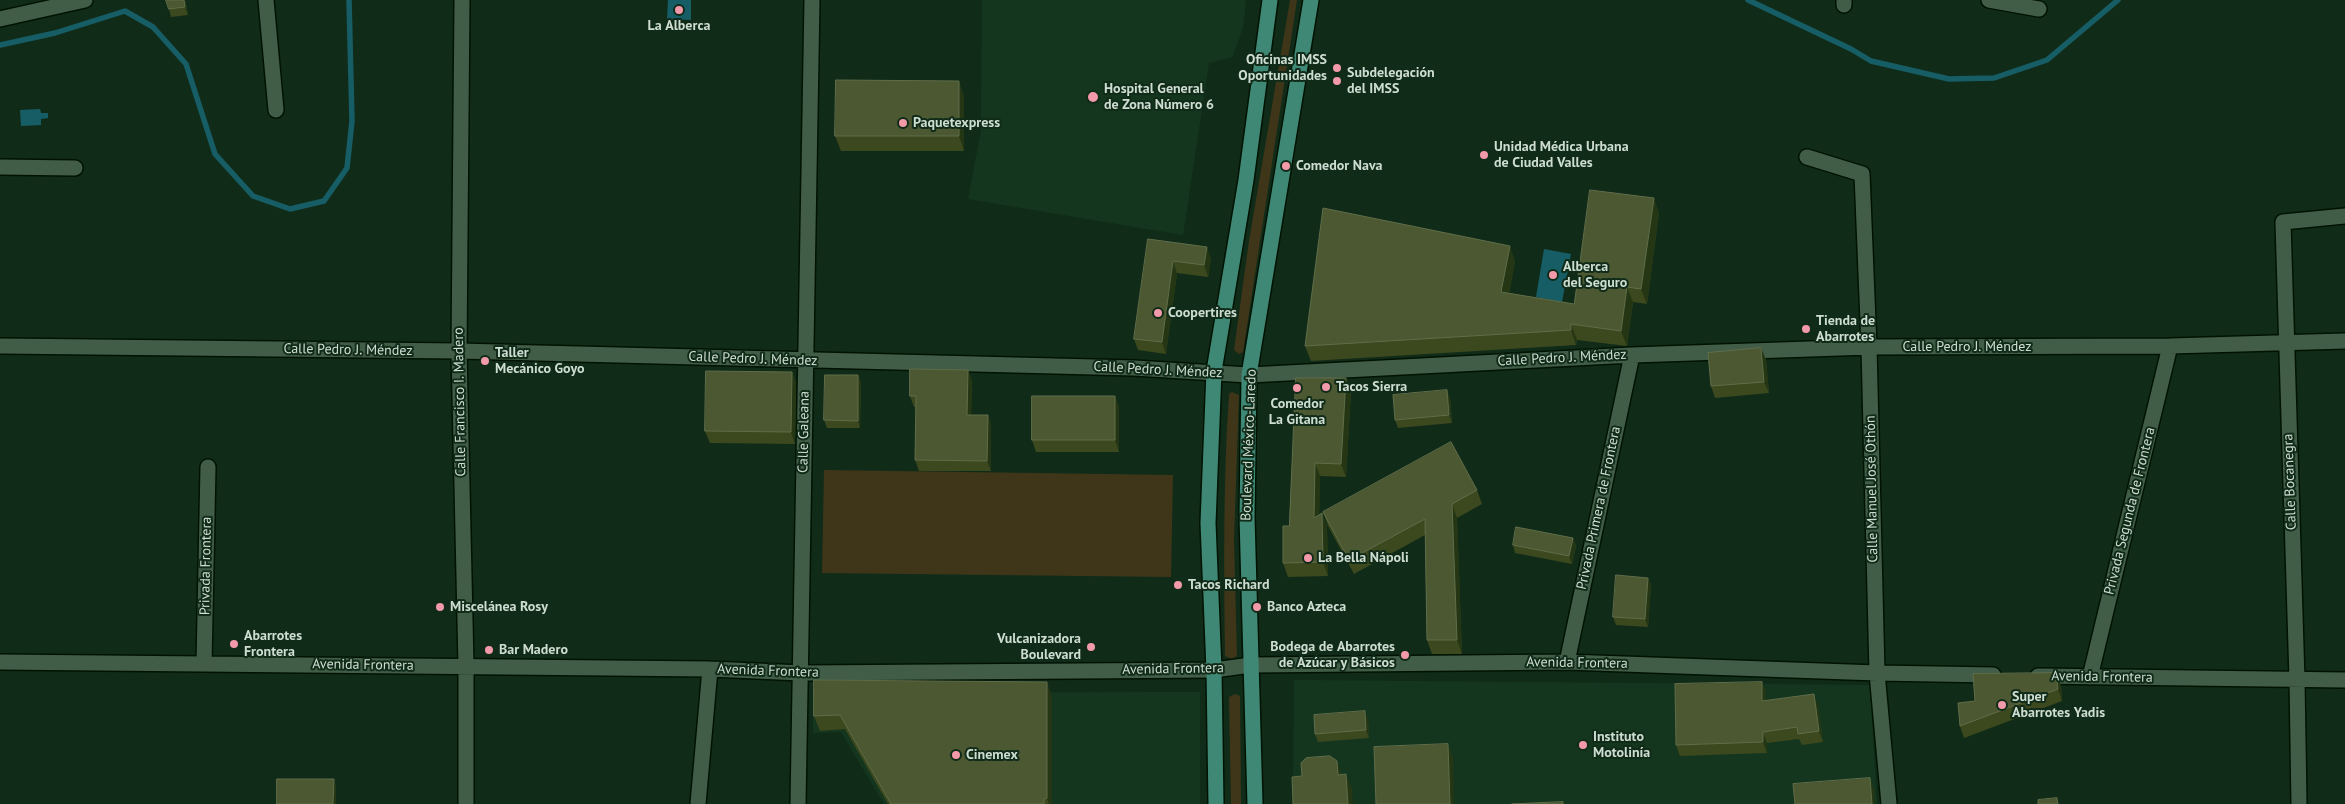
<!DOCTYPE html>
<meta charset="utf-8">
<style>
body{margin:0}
canvas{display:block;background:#102b18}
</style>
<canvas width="2345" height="804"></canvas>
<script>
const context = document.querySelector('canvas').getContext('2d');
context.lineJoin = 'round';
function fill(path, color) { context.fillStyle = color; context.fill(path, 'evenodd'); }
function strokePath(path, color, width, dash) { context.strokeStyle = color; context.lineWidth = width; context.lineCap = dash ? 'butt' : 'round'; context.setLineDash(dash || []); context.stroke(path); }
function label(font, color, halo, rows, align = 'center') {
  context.font = font + ' "PT Sans",sans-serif'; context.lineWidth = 4; context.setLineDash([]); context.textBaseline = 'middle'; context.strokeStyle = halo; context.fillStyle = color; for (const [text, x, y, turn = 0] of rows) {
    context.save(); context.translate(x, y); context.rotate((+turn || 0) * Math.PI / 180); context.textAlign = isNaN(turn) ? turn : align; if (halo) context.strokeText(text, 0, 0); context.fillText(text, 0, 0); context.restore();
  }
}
const built = new Path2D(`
 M982 0H1246L1243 28 1232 57 1209 63 1183 235 968 199 981 131Z
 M1294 680 1870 685 1877 804H1293Z
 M1200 692V804H884L841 732 813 733V693Z`);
const green = new Path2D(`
 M1290 0H1297L1243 352 1239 354 1234 350 1249 241Z
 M1232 392 1239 395 1234 539 1237 656 1232 659 1225 656C1224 569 1223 482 1229 394Z
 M824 470 1173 475 1171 577 822 573Z
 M1235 694 1240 696 1241 804H1231L1229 697Z`);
const water = new Path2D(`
 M668 0H691V20L667 19Z
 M40 109 41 113H48V118L41 119V125L21 126 20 110Z
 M1544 249 1571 254 1562 302 1536 297Z`);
const stream = new Path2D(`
 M1748 0 1851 49 1871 61 1949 79 1994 78 2047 60 2118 0
 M0 45 55 33 125 11 153 27 186 64 215 154 253 196 290 209 324 201 347 168 352 121 349 0`);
const minor = new Path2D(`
 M266 0 276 110
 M462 0 459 351 466 666V804
 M1989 0 2039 9
 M1844 5V0
 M0 19 85 0
 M1807 157 1862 174 1869 347 1877 673 1889 804
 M0 167 75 168
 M0 346 459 351 1134 368 1249 375 1632 355 1869 347 2170 346 2345 341
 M0 662 710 669 802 673 1214 670 1251 665 1567 662 1877 673 1993 675
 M1567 662 1632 355
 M204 664 208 467
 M2038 676 2345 680
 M2090 677 2170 346
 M698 804 710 669
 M798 804 812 0
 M2299 804 2297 680 2283 222 2345 216`);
const major = new Path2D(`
 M1216 804 1214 670 1208 523 1214 371 1246 180 1270 0
 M1255 804 1247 517 1249 375 1311 0`);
const wall = new Path2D(`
 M185 0 188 15 171 17 169 9Z
 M964 96V151H841L835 136Z
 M1659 213 1647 304 1633 302 1627 346 1577 340 1576 345 1311 361 1305 346 1515 261 1509 293 1574 304Z
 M1148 239 1211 259 1208 277 1177 273 1166 354 1138 350 1134 339Z
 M1761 348 1766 360 1769 393 1715 398 1711 386Z
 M792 372 796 384 795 444 710 443 705 431Z
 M858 375 861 383 860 428H827L824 420Z
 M1346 378 1351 391 1346 477 1320 476 1319 515 1322 513 1327 527 1328 576 1288 577 1283 563 1289 526Z
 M972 380 971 415H988L991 426V471H919L915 460 916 407H914L910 396Z
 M1115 396 1119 408V452H1036L1032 440Z
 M1450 398 1452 423 1398 428 1395 420Z
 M1477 490 1482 504 1457 518 1462 654H1432L1427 640 1425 535 1354 574 1328 526 1323 512Z
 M1573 538 1576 546 1572 564 1515 553 1513 545Z
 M1648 578 1651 585 1648 627 1616 625 1613 617Z
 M2056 673 2061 685 2062 701 1964 738 1960 726 1975 701Z
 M1762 682 1766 693V701L1818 705 1823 742 1802 745 1799 739 1767 743V753L1680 756 1676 745Z
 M1052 696V804H888L845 729 820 731 814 716Z
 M1368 719 1369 738 1318 742 1315 734Z`);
const shadedWall = new Path2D(`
 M184 0H185L188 15 185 7Z
 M959 81 964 96V151L959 136Z
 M1654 198 1659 213 1647 304 1641 289Z
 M1510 246 1515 261 1507 307 1501 292Z
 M1207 247 1211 259 1208 277 1204 265Z
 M1173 261 1177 273 1166 354 1162 342Z
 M1627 287 1633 302 1627 346 1621 331Z
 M1571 324 1577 340 1576 345 1571 330Z
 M1761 348 1766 360 1769 393 1764 382Z
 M968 370 972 380 971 426 967 415Z
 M792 372 796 384 795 444 791 432Z
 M858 375 861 383 860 428 858 421Z
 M1346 378 1351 391 1346 477 1341 464Z
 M1447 390 1450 398 1452 423 1449 415Z
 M1115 396 1119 408V452L1115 440Z
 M988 415 991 426V471L987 461Z
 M1315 463 1320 476 1319 531 1314 518Z
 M1452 504 1457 518 1462 654 1457 640Z
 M1322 513 1327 527 1328 576 1323 562Z
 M1573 538 1576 546 1572 564 1569 556Z
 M1648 578 1651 585 1648 627 1645 619Z
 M2056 673 2061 685 2062 701 2058 689Z
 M1047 682 1052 696V804H1049L1047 798Z
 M1762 682 1766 693V712L1762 701Z
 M1814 694 1818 705 1823 742 1819 731Z
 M1365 711 1368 719 1369 738 1366 730Z
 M1763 732 1767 743V753L1763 742Z
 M1448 744 1453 757 1454 804H1450Z
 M1337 761 1342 776 1338 775Z
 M1346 774 1352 789 1353 804H1348Z
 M1870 778 1874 790 1875 804H1872Z
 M334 779 336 787V804H333Z`);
const building = new Path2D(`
 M166 0H184L185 7 169 9Z
 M836 80 959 81V136H835Z
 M1590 190 1654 198 1641 289 1627 287 1621 331 1571 324V330L1305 346 1323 208 1510 246 1501 292 1574 304Z
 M1148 239 1207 247 1204 265 1173 261 1162 342 1134 339Z
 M1761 348 1764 382 1711 386 1708 353Z
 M910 369 968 370 967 415H988L987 461 915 460 916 396H910Z
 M706 371 792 372 791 432 705 431Z
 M825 375H858V421L824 420Z
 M1296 378H1346L1341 464 1315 463 1314 518 1322 513 1323 562 1283 563V526H1289Z
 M1447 390 1449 415 1395 420 1393 395Z
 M1032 396H1115V440H1032Z
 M1451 442 1477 490 1452 504 1457 640H1427L1425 519 1349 560 1323 512Z
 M1516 527 1573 538 1569 556 1513 545Z
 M1616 575 1648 578 1645 619 1613 617Z
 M2056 673 2058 689 1960 726 1958 703 1975 701 1973 674Z
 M814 680 1047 682V798L1044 799V804H891L840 715 814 716Z
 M1762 682V701L1814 694 1819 731 1798 734 1797 727 1763 732V742L1676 745 1675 684Z
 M1365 711 1366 730 1315 734 1314 715Z
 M1448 744 1450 804H1376L1374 747Z
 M1330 756 1337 761 1338 775 1346 774 1348 804H1293L1292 777 1302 776 1301 763 1306 758Z
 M1870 778 1872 804H1795L1793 784Z
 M277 779H334L333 804H277Z
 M2057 798 2058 804H2038V800Z
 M1563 802V804H1512Z`);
const markers = [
 [679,10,5,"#f39aaa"],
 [1337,68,5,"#f39aaa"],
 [1337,81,5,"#f39aaa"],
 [1093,97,6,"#f39aaa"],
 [903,123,5,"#f39aaa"],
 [1484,155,5,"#f39aaa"],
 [1286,166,5,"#f39aaa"],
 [1553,275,5,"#f39aaa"],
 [1158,313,5,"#f39aaa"],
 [1806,329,5,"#f39aaa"],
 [485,361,5,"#f39aaa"],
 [1326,387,5,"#f39aaa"],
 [1297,388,5,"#f39aaa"],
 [1308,558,5,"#f39aaa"],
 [1178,585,5,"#f39aaa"],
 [440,607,5,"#f39aaa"],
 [1257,607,5,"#f39aaa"],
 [234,644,5,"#f39aaa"],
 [1091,647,5,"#f39aaa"],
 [489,650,5,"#f39aaa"],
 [1405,655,5,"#f39aaa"],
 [2002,705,5,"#f39aaa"],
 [1583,745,5,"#f39aaa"],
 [956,755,5,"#f39aaa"]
];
const poiNames = [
 ["La Alberca",679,26,"center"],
 ["Oficinas IMSS",1327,60,"right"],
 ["Oportunidades",1327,76,"right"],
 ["Subdelegación",1347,73],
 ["del IMSS",1347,89],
 ["Hospital General",1104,89],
 ["de Zona Número 6",1104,105],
 ["Paquetexpress",913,123],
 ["Unidad Médica Urbana",1494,147],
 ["de Ciudad Valles",1494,163],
 ["Comedor Nava",1296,166],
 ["Alberca",1563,267],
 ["del Seguro",1563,283],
 ["Coopertires",1168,313],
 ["Tienda de",1816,321],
 ["Abarrotes",1816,337],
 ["Taller",495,353],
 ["Mecánico Goyo",495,369],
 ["Tacos Sierra",1336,387],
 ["Comedor",1297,404,"center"],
 ["La Gitana",1297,420,"center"],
 ["La Bella Nápoli",1318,558],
 ["Tacos Richard",1188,585],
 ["Miscelánea Rosy",450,607],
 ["Banco Azteca",1267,607],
 ["Abarrotes",244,636],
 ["Frontera",244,652],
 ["Vulcanizadora",1081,639,"right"],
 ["Boulevard",1081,655,"right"],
 ["Bodega de Abarrotes",1395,647,"right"],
 ["de Azúcar y Básicos",1395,663,"right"],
 ["Bar Madero",499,650],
 ["Super",2012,697],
 ["Abarrotes Yadis",2012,713],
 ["Instituto",1593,737],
 ["Motolinía",1593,753],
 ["Cinemex",966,755]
];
const streetNames = [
 ["Calle Pedro J. Méndez",1967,347],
 ["Calle Pedro J. Méndez",348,350,1],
 ["Calle Pedro J. Méndez",1562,358,-3],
 ["Calle Pedro J. Méndez",753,359,2],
 ["Calle Pedro J. Méndez",1158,370,3],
 ["Calle Francisco I. Madero",460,402,-91],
 ["Calle Galeana",804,432,-89],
 ["Boulevard México-Laredo",1249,445,-88],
 ["Calle Bocanegra",2290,482,-92],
 ["Calle Manuel José Othón",1872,489,-91],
 ["Privada Primera de Frontera",1599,508,-78],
 ["Privada Segunda de Frontera",2130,511,-76],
 ["Privada Frontera",206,566,-89],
 ["Avenida Frontera",1577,663,1],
 ["Avenida Frontera",363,665,1],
 ["Avenida Frontera",1173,669,-1],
 ["Avenida Frontera",768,671,2],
 ["Avenida Frontera",2102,677,1]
];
fill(built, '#15361e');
fill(green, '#3f3619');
fill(water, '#175d66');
strokePath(stream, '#175d66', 5.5);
strokePath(minor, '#001303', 18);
strokePath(major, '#001303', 18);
strokePath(minor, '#415d47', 15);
strokePath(major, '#3f8875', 15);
fill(wall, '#3c481e');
fill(shadedWall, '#243613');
fill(building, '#4c5831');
strokePath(building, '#606d4a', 1);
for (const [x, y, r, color] of markers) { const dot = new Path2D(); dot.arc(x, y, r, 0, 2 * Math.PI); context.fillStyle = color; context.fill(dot); strokePath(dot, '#102b18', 2); }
label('bold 14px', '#ceddd1', '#102b18', poiNames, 'left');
label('14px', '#ceddd1', '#102b18', streetNames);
</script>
